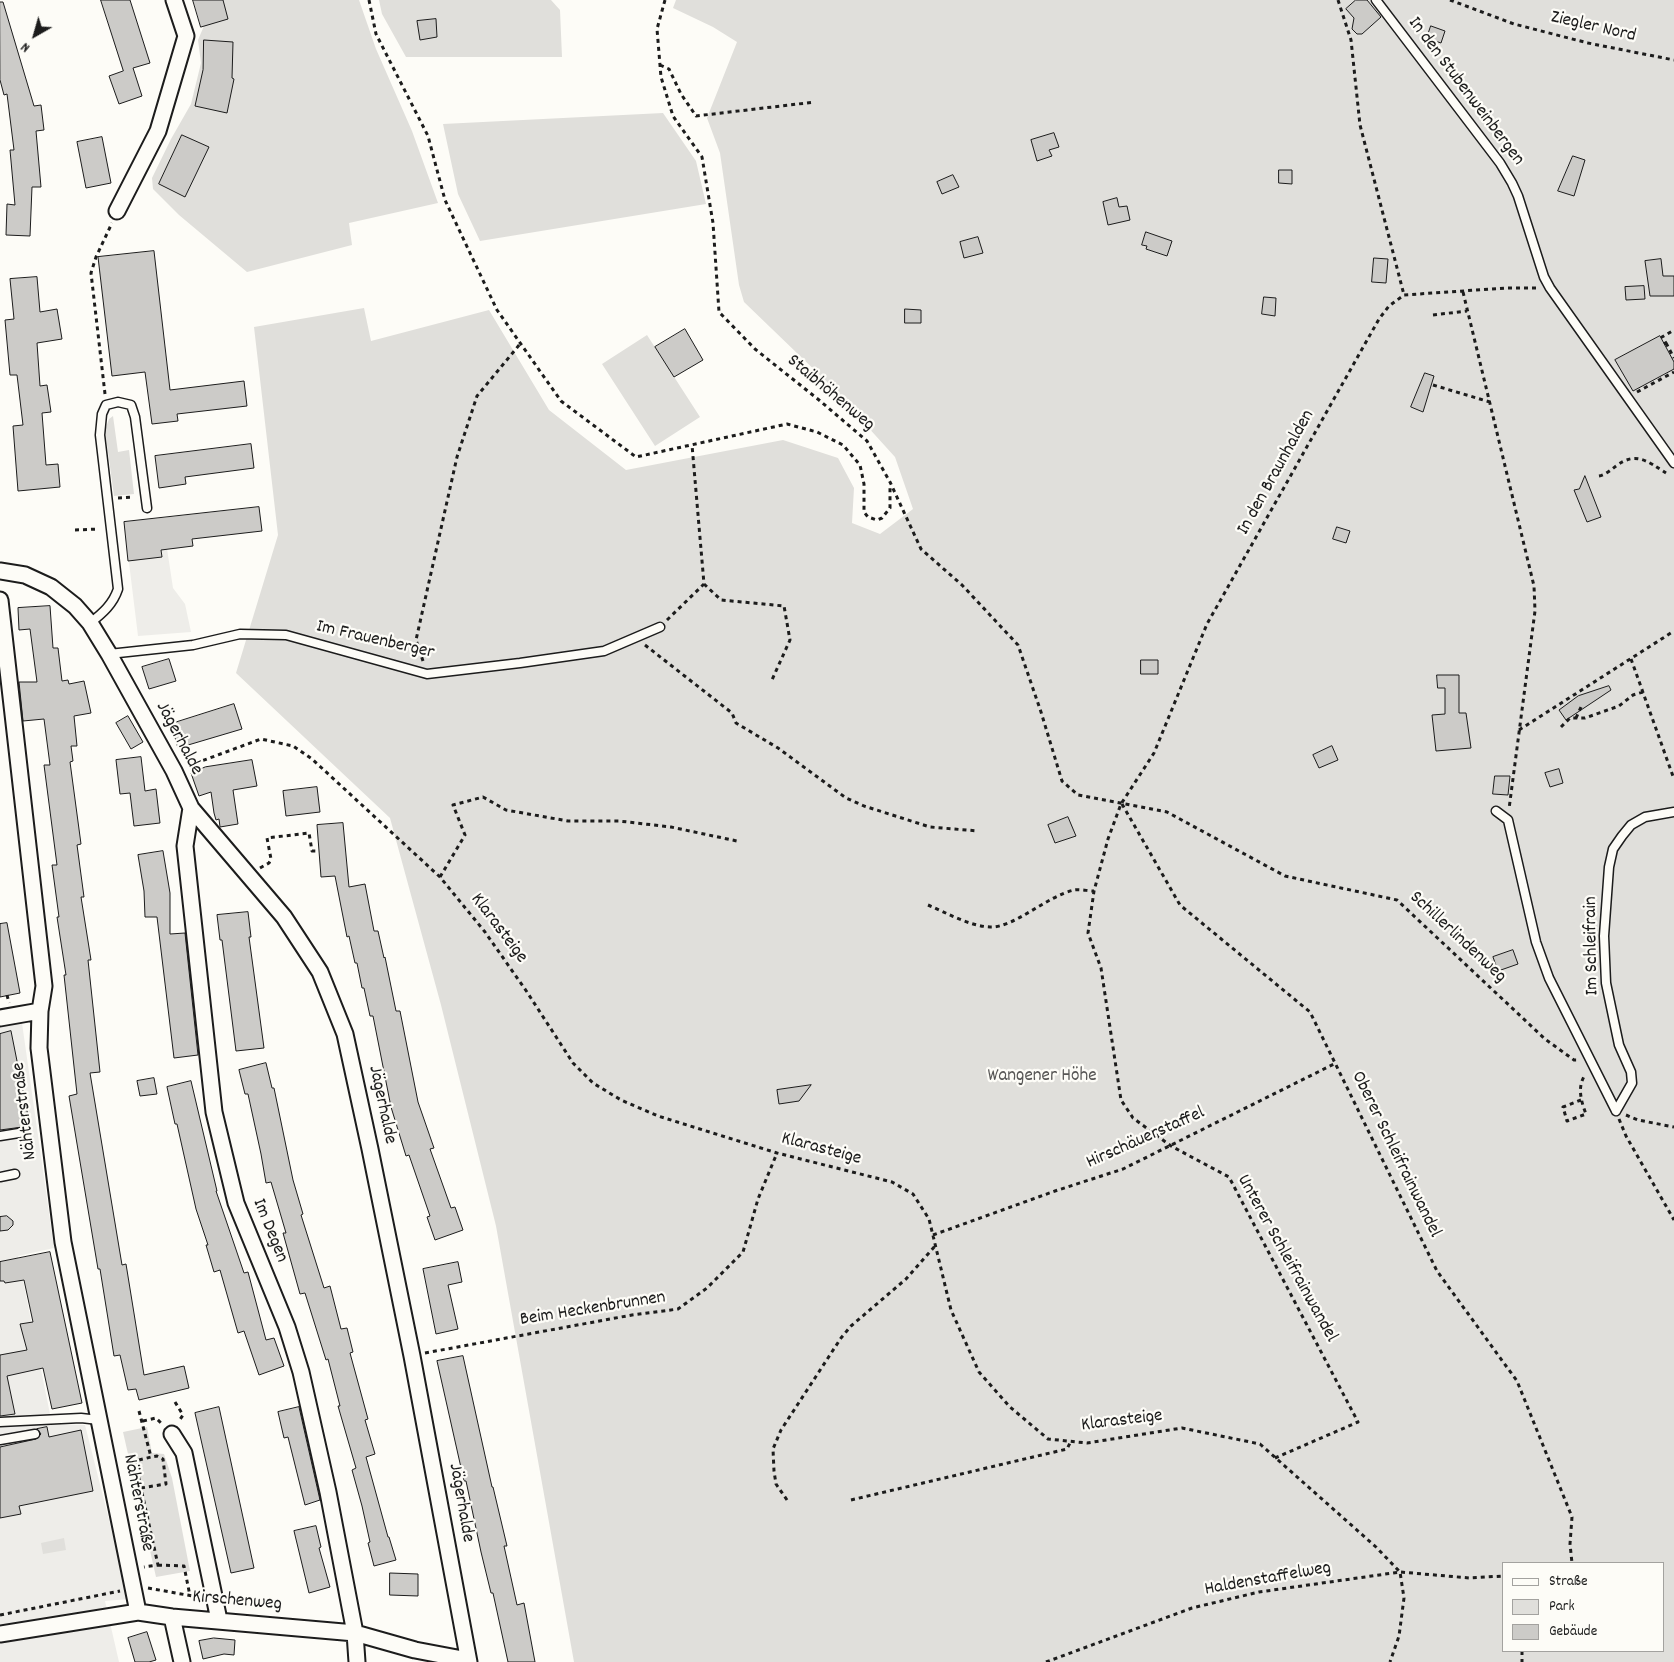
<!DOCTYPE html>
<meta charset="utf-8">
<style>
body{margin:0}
#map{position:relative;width:1674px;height:1662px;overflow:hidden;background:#fdfcf7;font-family:Dekko,sans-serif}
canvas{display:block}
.legend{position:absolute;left:1502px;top:1562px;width:162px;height:90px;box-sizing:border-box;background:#fdfcf7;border:1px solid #a3a29f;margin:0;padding:6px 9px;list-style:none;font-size:15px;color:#1c1c1c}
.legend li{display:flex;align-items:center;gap:10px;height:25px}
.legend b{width:25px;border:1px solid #a3a29f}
.north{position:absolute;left:10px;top:10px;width:50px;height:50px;-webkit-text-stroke:4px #fdfcf7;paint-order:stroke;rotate:218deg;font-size:14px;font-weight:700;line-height:20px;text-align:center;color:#1c1c1c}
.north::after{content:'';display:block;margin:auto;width:18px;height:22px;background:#1c1c1c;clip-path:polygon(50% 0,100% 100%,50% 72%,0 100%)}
</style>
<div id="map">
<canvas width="1674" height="1662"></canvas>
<ul class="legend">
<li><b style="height:6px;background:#fdfcf7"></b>Straße</li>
<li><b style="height:14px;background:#e0dfdb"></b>Park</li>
<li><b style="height:14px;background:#cccbc8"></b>Gebäude</li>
</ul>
<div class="north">N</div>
</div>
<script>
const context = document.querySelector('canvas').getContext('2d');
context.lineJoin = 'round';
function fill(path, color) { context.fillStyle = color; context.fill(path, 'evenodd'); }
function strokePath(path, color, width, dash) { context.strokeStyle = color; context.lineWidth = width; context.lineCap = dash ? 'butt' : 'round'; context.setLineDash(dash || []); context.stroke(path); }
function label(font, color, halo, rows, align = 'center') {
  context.font = font + ' Dekko,sans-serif'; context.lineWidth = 4.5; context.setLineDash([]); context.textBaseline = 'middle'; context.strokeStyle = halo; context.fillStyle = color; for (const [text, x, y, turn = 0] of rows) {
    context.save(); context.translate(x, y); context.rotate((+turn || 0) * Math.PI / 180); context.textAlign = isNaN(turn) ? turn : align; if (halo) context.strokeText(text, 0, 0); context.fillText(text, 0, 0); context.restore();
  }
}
const built = new Path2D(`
 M157 518 166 542 173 588 185 604 191 632 138 636 124 522Z
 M21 1016 54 1248 18 1256 52 1424 85 1425 129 1599 105 1601 119 1662H0V1020Z`);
const green = new Path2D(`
 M215 0H359L376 49 412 131 438 203 349 223 352 245 247 272 179 215 153 189 152 178 171 139 191 104 201 63 198 40Z
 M379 0H551L560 10 562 57H406L382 14Z
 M676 0H1674V1662H574L496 1226 441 1005 390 818 236 673 278 535 254 327 364 308 371 341 489 310 549 410 626 470 783 440 838 458 854 488 852 523 880 534 913 509 895 457 827 382 744 302 739 285 720 153 707 118 737 42 713 27 673 8ZM1503 1563H1663V1651H1503Z
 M663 113 696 161 706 204 480 241 458 194 443 124Z
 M647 335 700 417 655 446 602 364Z
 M113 416 118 452 129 450 134 494 114 496 105 430 109 419Z
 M147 1427 152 1453 164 1454 172 1478 190 1571 156 1577 123 1432Z
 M64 1538 66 1550 43 1554 41 1543Z`);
const building = new Path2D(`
 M101 0H130L150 63 133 68 142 96 119 104 109 76 123 71Z
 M193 0H223L228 19 201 27Z
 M1356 0H1367L1381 17 1362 34H1357L1352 29 1354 18 1346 9Z
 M0 2H3L34 106 41 105 44 130 36 131 41 187H32L30 236 6 235 7 204 15 205 10 150H14L7 94 4 95 0 80Z
 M436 19 437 37 420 40 417 21Z
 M1431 26 1445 31 1441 43 1427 38Z
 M204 40 233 42 232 78 234 79 227 113 195 106 203 70Z
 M1054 133 1059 147 1049 150 1052 156 1037 161 1031 140Z
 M182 135 209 147 185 197 159 184Z
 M102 137 111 183 86 188 77 142Z
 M1573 156 1585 160 1574 196 1558 191Z
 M1279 170H1292V184L1279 183Z
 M953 175 959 187 942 194 937 182Z
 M1117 198 1119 207 1127 206 1130 220 1108 225 1103 202Z
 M1146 232 1172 241 1167 256 1146 249 1147 246 1142 245Z
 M978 237 983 253 964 258 960 242Z
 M154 251 170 390 244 381 247 406 177 414 178 421 152 424 145 372 112 376 98 257Z
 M1374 258 1388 259 1386 283 1372 282Z
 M1661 259 1663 276H1674V296H1650L1645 261Z
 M37 277 40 312 57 309 62 339 37 343 40 386 47 385 51 412 42 413 46 465 58 464 60 487 18 491 13 426 23 425 17 375H10L5 320 14 319 10 279Z
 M1644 286 1645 299 1626 300 1625 287Z
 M1264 297 1276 298 1275 316 1262 314Z
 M905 309 921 310V323H905Z
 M685 329 703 360 674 377 655 347Z
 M1660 336 1674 362V369L1633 391 1615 360Z
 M1425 373 1434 376 1423 412 1411 407Z
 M251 444 254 468 185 477 186 484 159 488 155 456Z
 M1585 476 1601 517 1587 522 1574 490 1579 489Z
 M259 507 262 531 192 539 193 546 161 550 162 557 128 561 124 522Z
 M1337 527 1350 531 1346 543 1333 539Z
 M50 606 53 648H58L62 681 68 680 69 684 84 681 91 713 74 716 77 746H71L73 761 70 762 81 844 77 845 84 897H81L91 960H88L100 1072 90 1073 122 1265 126 1264 144 1375 184 1366 189 1388 139 1400 136 1389 128 1390 120 1355 114 1356 100 1269H98L69 1096 77 1094 64 975H66L57 917H59L52 865H57L44 765H50L44 719 23 721 19 682H37L30 629 19 630 18 608Z
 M169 659 176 681 149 689 142 667Z
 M1141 660H1158V674H1141Z
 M1437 675H1459V713H1466L1471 748 1436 751 1432 715 1445 714V688H1438Z
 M1609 686 1611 690 1566 720 1559 710 1578 696Z
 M234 704 242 729 178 748 171 724Z
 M128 716 143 742 131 749 116 723Z
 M1332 746 1338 760 1319 768 1313 755Z
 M141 757 145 791 156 789 160 823 134 826 130 793 120 794 116 760Z
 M252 760 257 786 233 790 238 824 220 827 219 819 216 820 214 813 211 792 199 796 191 773 205 767Z
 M1559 769 1563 783 1550 787 1545 773Z
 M1495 776H1510L1508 795 1493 794Z
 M317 787 320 812 286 816 283 791Z
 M1068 817 1076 836 1055 843 1048 825Z
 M343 823 349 887 365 884 374 931H378L384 958 385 957 396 1011H400L418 1102 434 1148 430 1149 451 1208 455 1207 463 1230 435 1240 427 1217 430 1216 409 1155 406 1156 391 1107 373 1016H370L364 988H362L357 963H355L349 936 347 937 335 876 321 877 317 825Z
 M163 851 170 893V934L185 933 198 1055 174 1058 157 917H145L144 891 138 855Z
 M248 912 251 937H249L264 1048 236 1051 222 940H220L217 915Z
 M7 923 20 993 0 997V924Z
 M1513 950 1518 964 1498 971 1493 957Z
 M11 1031 30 1126 0 1130V1034Z
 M266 1063 272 1088H274L293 1180 303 1214 301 1215 324 1288 330 1286 341 1329 347 1328 353 1352 350 1353 368 1419 365 1420 375 1454 366 1457 388 1537H389L396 1560 374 1566 368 1543 370 1542 362 1506 352 1470 356 1468 338 1406H340L328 1359 326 1360 305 1293 300 1294 283 1233H286L271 1182 266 1183 261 1154 248 1094H245L239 1070Z
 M154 1078 157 1094 140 1096 137 1081Z
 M191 1081 217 1191H216L244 1273 248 1272 266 1340 274 1338 284 1366 259 1375 244 1331 238 1333 220 1270 214 1272 206 1245H208L196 1209 177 1124H175L167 1087Z
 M811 1085 799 1101 779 1104 777 1090Z
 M7 1216 13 1221V1225L8 1230 0 1231V1217Z
 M50 1252 82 1403 52 1409 43 1368 7 1376 15 1414 0 1416V1355L27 1350 20 1324 33 1322 24 1280 5 1283 4 1281H0V1262Z
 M458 1262 462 1282 448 1285 458 1329 436 1334 423 1269Z
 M463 1356 492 1487H493L507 1546H504L517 1605 524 1603 535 1662H508L493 1593H491L481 1552 466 1481H464L437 1361Z
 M219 1407 254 1568 231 1573 195 1413Z
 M299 1407 320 1500 305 1505 288 1437 284 1438 278 1412Z
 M47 1427 49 1437 81 1430 93 1491 19 1506 21 1514 0 1518V1447L36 1439 41 1434 37 1429Z
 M316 1526 321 1547 319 1548 330 1587 309 1593 294 1531Z
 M390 1573 418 1574V1596L390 1595Z
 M147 1632 156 1660 149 1662H135L128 1638Z
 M214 1638 235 1640 234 1655 224 1654 203 1659 199 1641Z`);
const path = new Path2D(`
 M369 0 376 34 428 136 445 200 497 310 561 401 636 457 787 424 817 432 843 445 860 465 864 484V512L868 517 877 520 882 518 890 508V485
 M665 0 657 29 661 77 673 116 702 157 713 223 719 312 755 349 819 400 867 441 890 482 921 549 962 585 1018 645 1041 712 1062 781 1078 795 1167 812 1285 876 1397 900 1545 1039 1574 1060H1579
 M1338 0 1351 40 1360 125 1404 295
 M1450 0 1514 24 1588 43 1674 60
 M660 65 669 69 681 94 696 116 815 102
 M1463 292 1534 586 1535 611 1509 809
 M1433 315 1467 311
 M1666 343 1674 358
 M1664 344 1666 343 1662 337 1674 330
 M1433 385 1490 402
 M1637 392 1674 372
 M105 394 91 273 96 257 112 223
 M1599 476C1605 475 1611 470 1616 466 1636 451 1647 461 1666 473
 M118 498 134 497
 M75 530 99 529
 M704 584 721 600 784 606 790 640 771 682
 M667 620 704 584 692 445
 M645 645 732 713 736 723 778 748 846 798 864 806 930 827 978 831
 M1631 659 1674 779
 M423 661 416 640 457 457 477 396 520 344
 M1576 718 1582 705
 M1561 727 1570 718H1585L1619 706 1633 695 1643 692
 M1519 730 1674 631
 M188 766 261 739 293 746 312 759 440 877 485 932 527 992 573 1063 593 1083 621 1100 658 1116 777 1153 892 1182 913 1194 929 1219 951 1310 979 1372 1010 1407 1048 1439 1087 1443 1182 1428 1260 1444 1376 1547 1400 1572 1404 1598 1399 1636 1390 1662
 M1122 804 1180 905 1310 1012 1437 1271 1517 1381 1572 1517 1570 1544 1572 1563
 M260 868 269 863 271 859 267 838 309 833 312 851H319
 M440 877 465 835 453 805 483 797 506 810 568 821H619L671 827 737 841
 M928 905C947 913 969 926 990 927 1014 928 1047 896 1074 890 1080 889 1088 891 1094 891
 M7 995 9 1003
 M1581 1100 1563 1107 1567 1121 1586 1114C1581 1101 1577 1087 1585 1075
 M1626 1115 1638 1120 1674 1127
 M1619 1119 1626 1136 1674 1220
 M933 1235 1055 1191 1123 1169 1336 1063
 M425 1353 632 1315 678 1309 707 1288 743 1252 758 1199 777 1153
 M175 1402 183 1415 179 1421
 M139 1411 151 1457 135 1461 158 1565 144 1567
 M143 1421 156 1418 162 1424
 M1275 1458 1358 1422 1229 1177 1171 1146 1133 1118 1121 1100 1101 968 1088 933 1094 891 1108 839 1121 804 1154 753 1207 624 1379 319 1389 306 1404 295 1506 288H1537
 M141 1488 166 1484 163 1459 157 1456 151 1457
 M787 1500 776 1484 774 1471 773 1449 781 1430 841 1338 851 1326 906 1279 935 1246
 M851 1500 1067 1449 1071 1441
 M158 1565 184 1566 190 1596
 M148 1588 198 1597
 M0 1615 120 1591
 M1522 1651V1662
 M1046 1662 1192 1608 1259 1592 1400 1572 1470 1578 1503 1576`);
const lane = new Path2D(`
 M1376 0 1500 163 1512 183 1518 196 1544 277 1550 288 1674 463
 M90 623C103 613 113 604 118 589L100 435 102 414 106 405 118 402 131 405 135 417 147 508
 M109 654 193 645 240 634 286 635 427 674 520 663 604 651 660 627
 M1496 811 1508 820 1536 942 1549 978 1616 1111
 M1616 1111 1632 1083 1631 1072 1619 1045 1606 983 1604 936 1609 867 1613 849 1622 836 1631 825 1645 817 1674 812
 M0 1136 25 1132
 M0 1177 15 1174
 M0 1422 81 1418 99 1420
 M0 1440 35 1434`);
const street = new Path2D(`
 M117 211 158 131 186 36 174 0
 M0 571 25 575 51 587 75 606 90 623 109 654 174 771 191 808 284 917 320 972 345 1034 370 1149 412 1356 469 1662
 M0 600 44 986 40 1011 39 1048 63 1242 138 1612
 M191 808 185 846 214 1112 236 1203 287 1327 301 1372 328 1492 355 1633 357 1662
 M0 1018 40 1011
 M172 1434 184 1453 219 1620
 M172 1617 182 1662
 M0 1634 138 1612 172 1617 355 1633 415 1650 468 1660`);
const streetNames = [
 ["Ziegler Nord",1593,28,13],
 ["In den Stubenweinbergen",1465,92,53],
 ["Staibhöhenweg",830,394,40],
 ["In den Braunhalden",1277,473,-61],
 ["Im Frauenberger",375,641,13],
 ["Jägerhalde",178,739,62],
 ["Klarasteige",498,929,53],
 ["Schillerlindenweg",1457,938,43],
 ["Im Schleifrain",1593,946,-91],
 ["Jägerhalde",381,1105,78],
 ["Nähterstraße",26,1111,-97],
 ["Hirschäuerstaffel",1146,1139,-24],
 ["Klarasteige",821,1150,15],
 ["Oberer Schleifrainwandel",1395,1155,64],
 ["Im Degen",269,1231,68],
 ["Unterer Schleifrainwandel",1286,1259,61],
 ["Beim Heckenbrunnen",593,1310,-9],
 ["Klarasteige",1122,1422,-7],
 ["Nähterstraße",137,1503,79],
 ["Jägerhalde",460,1503,80],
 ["Haldenstaffelweg",1268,1580,-10],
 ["Kirschenweg",237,1602,5]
];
const parkNames = [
 ["Wangener Höhe",1042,1077]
];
fill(built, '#eeede9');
fill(green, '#e0dfdb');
fill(building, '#cccbc8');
strokePath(building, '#1c1c1c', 1);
strokePath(lane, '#1c1c1c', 11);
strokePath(street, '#1c1c1c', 19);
strokePath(path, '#1c1c1c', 3, [4, 4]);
strokePath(lane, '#fdfcf7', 8);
strokePath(street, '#fdfcf7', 15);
label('19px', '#1c1c1c', '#fdfcf7', streetNames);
label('19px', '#575655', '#fdfcf7', parkNames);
</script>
